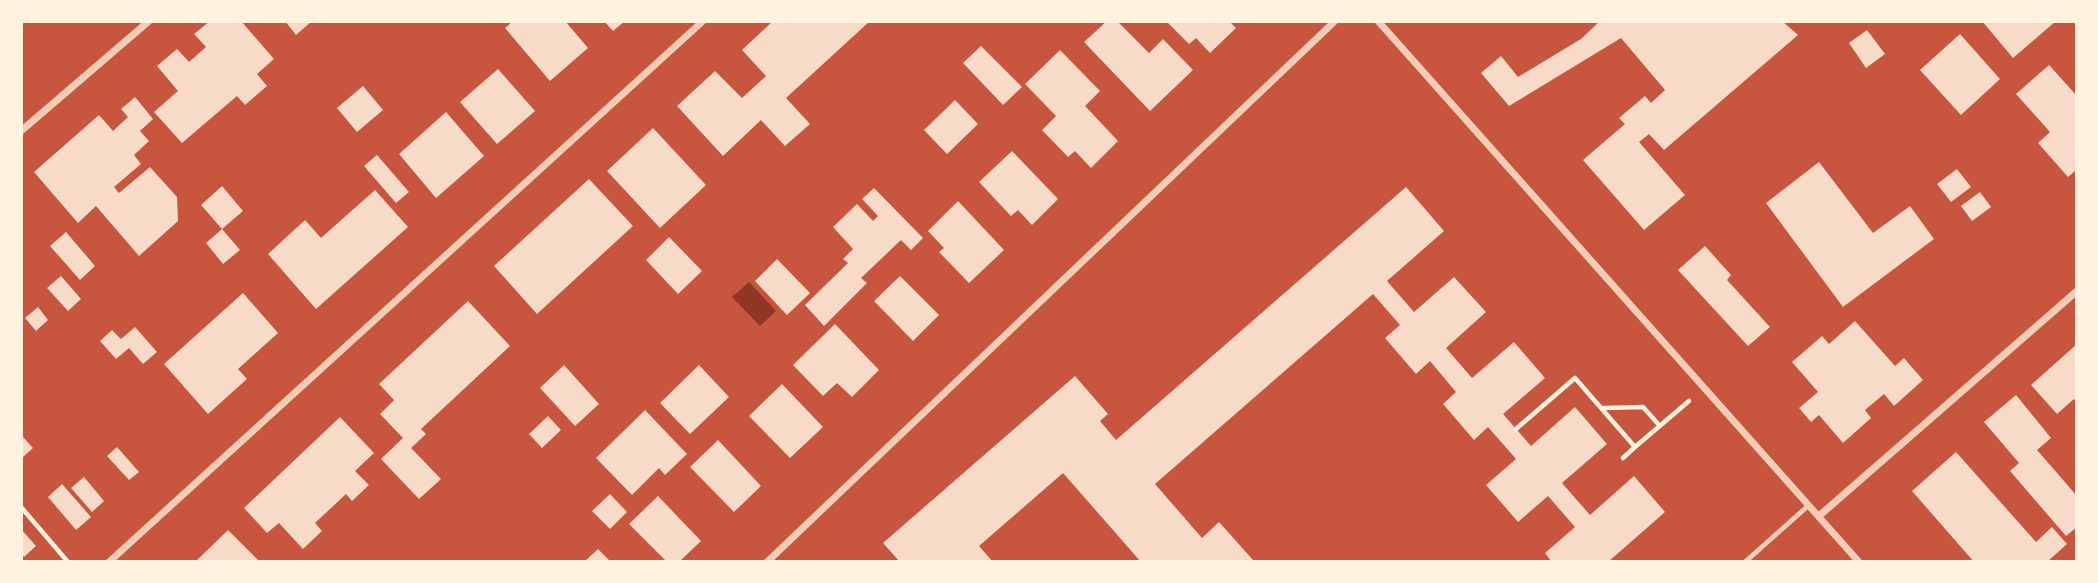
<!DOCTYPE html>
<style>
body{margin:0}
#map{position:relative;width:2098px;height:583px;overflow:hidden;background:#c8553d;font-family:Signika,sans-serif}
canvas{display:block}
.frame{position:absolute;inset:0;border:23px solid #fff3e0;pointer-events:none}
</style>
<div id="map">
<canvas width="2098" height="583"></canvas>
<div class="frame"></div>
</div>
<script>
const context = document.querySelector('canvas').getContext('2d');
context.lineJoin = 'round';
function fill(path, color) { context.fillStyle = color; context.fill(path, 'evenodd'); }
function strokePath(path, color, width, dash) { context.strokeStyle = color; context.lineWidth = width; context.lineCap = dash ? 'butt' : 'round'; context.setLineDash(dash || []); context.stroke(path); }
const water = new Path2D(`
 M749 282 776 311 760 326 732 297Z`);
const building = new Path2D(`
 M210 21H241L274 59 257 74 267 86 245 105 237 96 182 143 154 112 178 91 157 66 177 49 189 62 206 47 194 34Z
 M285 21H312L296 35Z
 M513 21H565L588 48 550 81 505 28Z
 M604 21H625L613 31Z
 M773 21H870L786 98 810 124 785 146 761 120 723 156 677 106 715 71 742 98 766 76 742 50Z
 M1107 21H1117L1149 53 1163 39 1193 70 1150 111 1084 42Z
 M1166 21H1229L1236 28 1210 53 1196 38 1189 44Z
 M1600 21H1782L1798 35 1664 150 1649 134 1639 142 1685 195 1644 230 1583 160 1625 124 1619 118 1645 96 1651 103 1665 90 1621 38 1509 106 1481 73 1501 56 1518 77 1581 39Z
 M1982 21H2056L2013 58Z
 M1867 30 1885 54 1866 68 1849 43Z
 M1960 34 2000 79 1961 115 1920 70Z
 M981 46 1022 87 1003 105 963 63Z
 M1060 50 1100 91 1085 106 1118 141 1091 168 1075 151 1068 157 1042 130 1056 116 1025 84Z
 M2049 65 2077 96V173L2075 171 2068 177 2038 143 2050 132 2016 94Z
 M498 69 535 111 497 144 460 102Z
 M363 86 383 110 357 132 337 108Z
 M135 97 153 119 140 131 149 141 134 155 141 164 114 187 119 193 150 167 177 197 178 221 139 256 96 206 78 223 34 172 99 115 113 131 128 117 121 109Z
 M955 100 978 124 947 154 924 130Z
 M446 112 484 156 436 198 399 154Z
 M653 128 706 185 660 228 607 171Z
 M1012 151 1058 199 1032 225 1018 210 1011 216 979 182Z
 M377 155 409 192 396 203 364 166Z
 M1819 162 1873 233 1910 206 1934 239 1843 307 1766 203Z
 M1957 169 1971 187 1951 202 1937 184Z
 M589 179 633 226 537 314 494 266Z
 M222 186 243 211 222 229 240 250 223 264 206 243 222 229 201 205Z
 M1406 187 1444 231 1387 281 1414 312 1454 277 1486 312 1446 348 1472 378 1514 342 1545 378 1503 414 1531 446 1575 407 1607 444 1562 483 1590 515 1634 476 1665 512 1608 562H1552L1545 553 1575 527 1548 496 1518 522 1486 485 1516 459 1488 427 1474 440 1443 404 1456 392 1430 361 1416 374 1385 338 1400 325 1373 294 1155 484 1202 538 1219 522 1253 560 1251 562H1141L1063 473 979 546 993 562H900L883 543 1075 376 1108 414 1100 421 1116 440Z
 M874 188 923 238 911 250 901 240 861 278 867 283 824 326 805 305 848 263 843 259 853 249 833 227 857 204 873 221 878 216 862 199Z
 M375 190 408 227 316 309 268 254 305 220 321 238Z
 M1980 192 1991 207 1972 221 1961 206Z
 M958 201 1004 250 969 283 939 252 944 248 928 231Z
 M66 232 95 266 80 280 50 246Z
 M669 237 702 271 678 294 646 260Z
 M1705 246 1731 275 1727 280 1770 327 1748 346 1678 270Z
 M777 259 810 293 787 315 755 281Z
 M61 276 81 299 68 311 47 288Z
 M900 276 939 315 913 341 874 301Z
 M243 293 278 333 238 369 247 379 208 414 164 364Z
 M468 301 510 346 421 429 426 434 411 448 441 479 419 499 381 459 403 438 380 414 394 400 379 384Z
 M38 307 48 320 36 331 25 318Z
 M1855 321 1895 366 1904 358 1923 380 1894 406 1884 394 1865 410 1871 418 1843 443 1819 415 1811 422 1799 408 1818 392 1792 362 1822 336 1829 344Z
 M835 324 879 370 852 397 837 383 823 396 793 365Z
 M135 327 157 352 143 364 129 348 116 359 100 341 112 330 121 339Z
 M2077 344V402L2074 399 2057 414 2031 385Z
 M564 365 599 404 575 426 540 388Z
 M699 365 729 397 690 434 660 403Z
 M782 384 823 427 790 458 749 416Z
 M2016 395 2051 438 2037 450 2077 496V527L2066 536 2010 471 2019 463 1984 422Z
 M645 410 687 454 665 475 659 468 632 495 596 458Z
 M548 416 561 430 542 448 529 434Z
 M340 417 374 453 355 471 369 485 352 501 346 494 315 523 322 531 303 549 279 523 267 533 244 508Z
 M23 437 33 448 23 457 21 455Z
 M718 440 761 486 734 512 690 467Z
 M117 447 139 472 129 480 107 456Z
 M1956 452 2036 542 2052 527 2067 544 2047 562H1974L1912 491Z
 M84 477 104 501 92 512 71 488Z
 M62 484 91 517 76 530 48 497Z
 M610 494 627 512 610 529 592 511Z
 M658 496 701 541 679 562H667L629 524Z
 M21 529 36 546 24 557 21 553Z
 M228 530 260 562H195Z
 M598 549 611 562H584Z`);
const path = new Path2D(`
 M1603 408 1643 407 1660 426
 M1516 429 1575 378 1635 447 1689 401
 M1623 458 1635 447
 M21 507 68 562`);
const service = new Path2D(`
 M1745 562 1809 505`);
const minor = new Path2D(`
 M1378 21 1859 562
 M21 131 149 21
 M1819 516 2077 291
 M109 562 703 21
 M767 562 1335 21`);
fill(water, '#8f3625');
fill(building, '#f7dbc8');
strokePath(path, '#fff3e0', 4.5);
strokePath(service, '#f1ccb7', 5);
strokePath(minor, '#f1ccb7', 7);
</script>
